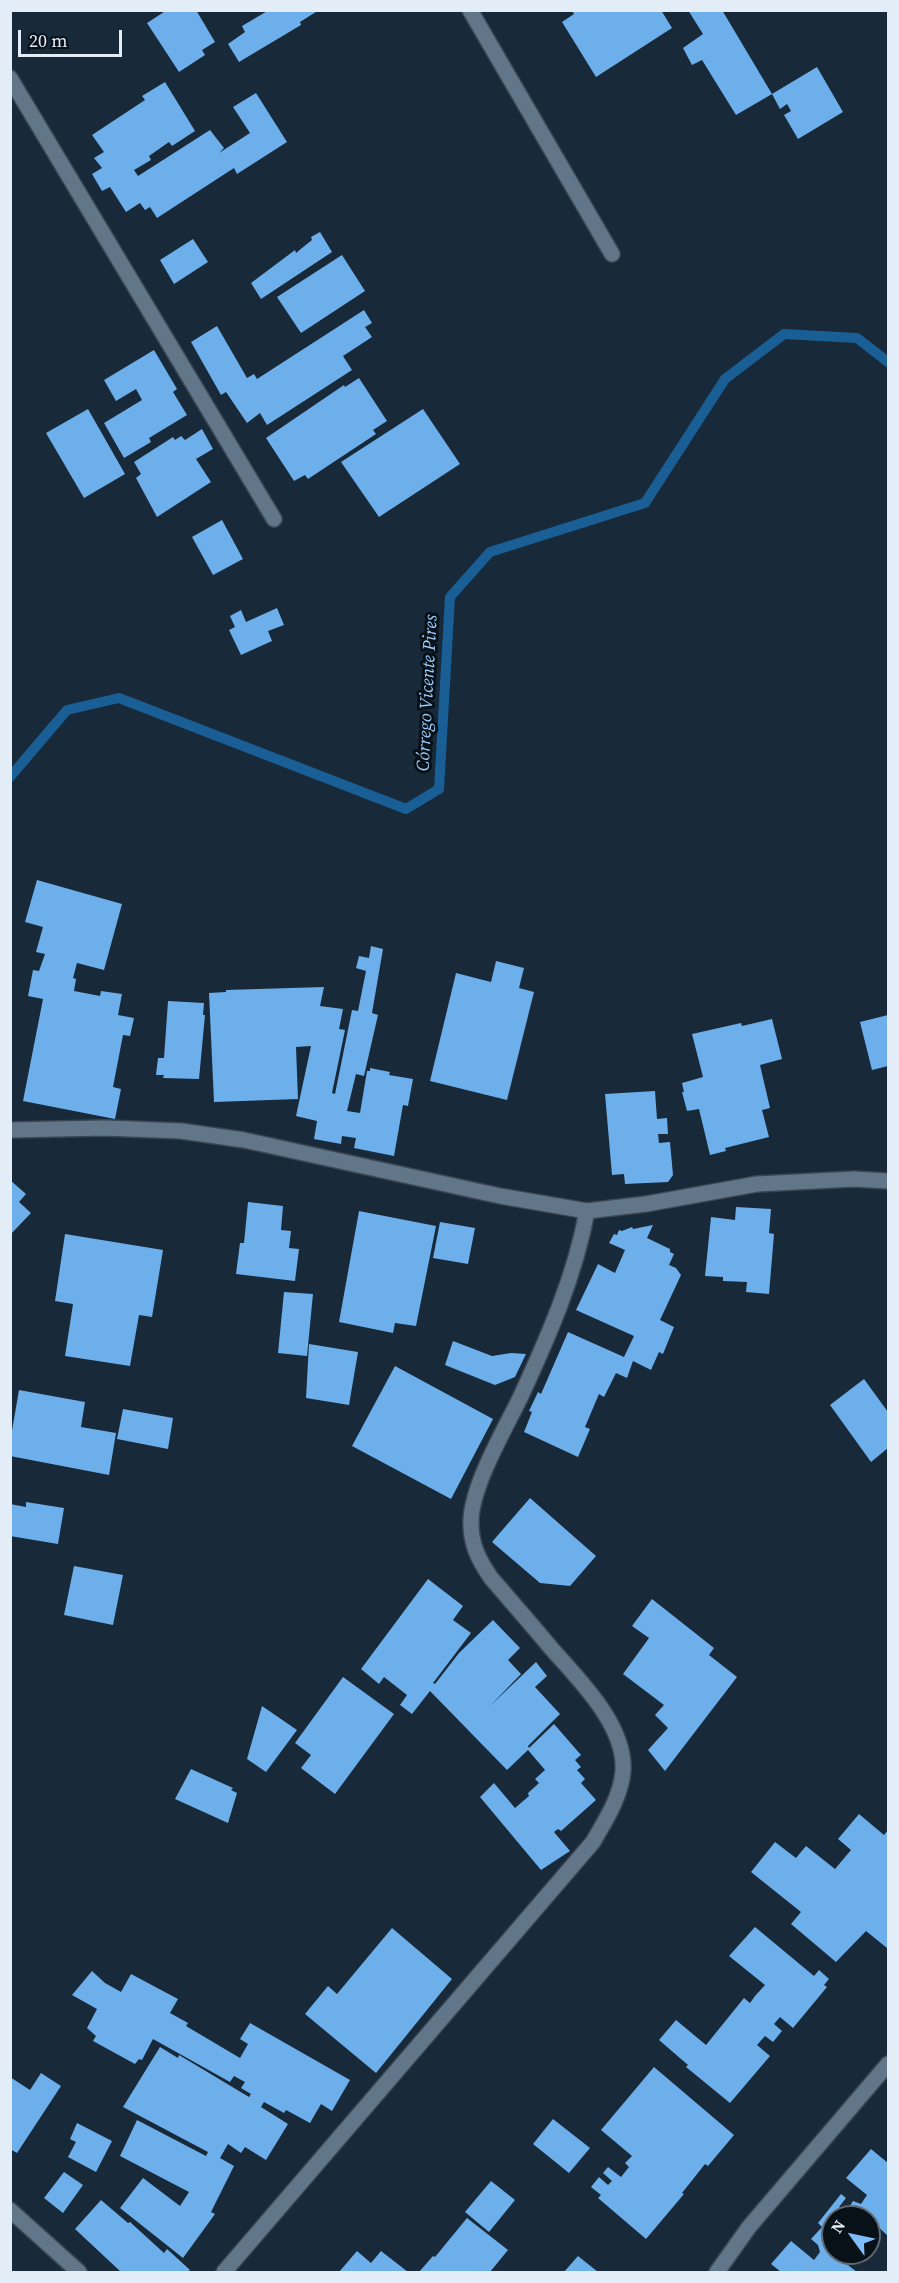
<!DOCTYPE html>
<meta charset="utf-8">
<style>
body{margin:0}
#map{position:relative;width:899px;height:2283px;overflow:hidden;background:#182939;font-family:"Source Serif 4",serif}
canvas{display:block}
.frame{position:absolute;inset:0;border:12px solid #e2edf8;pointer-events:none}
.north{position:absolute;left:821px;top:2205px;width:60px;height:60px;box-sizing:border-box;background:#091118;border:2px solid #606972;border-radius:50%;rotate:303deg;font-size:16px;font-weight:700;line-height:24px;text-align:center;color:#e2edf8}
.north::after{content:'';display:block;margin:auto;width:21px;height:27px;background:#7ebdf9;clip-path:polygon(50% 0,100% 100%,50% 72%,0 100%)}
.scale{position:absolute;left:18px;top:30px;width:104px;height:27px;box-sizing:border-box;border:3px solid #e2edf8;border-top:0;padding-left:8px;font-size:18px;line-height:21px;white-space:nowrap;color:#e2edf8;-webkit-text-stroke:4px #091118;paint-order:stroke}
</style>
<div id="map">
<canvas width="899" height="2283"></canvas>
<div class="frame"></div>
<div class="north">N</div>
<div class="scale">20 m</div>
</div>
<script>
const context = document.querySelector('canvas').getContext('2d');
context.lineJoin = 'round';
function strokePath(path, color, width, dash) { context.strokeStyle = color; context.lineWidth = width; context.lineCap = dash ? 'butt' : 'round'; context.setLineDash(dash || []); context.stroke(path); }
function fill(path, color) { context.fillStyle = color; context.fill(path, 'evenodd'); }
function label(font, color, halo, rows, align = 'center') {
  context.font = font + ' "Source Serif 4",serif'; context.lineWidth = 6; context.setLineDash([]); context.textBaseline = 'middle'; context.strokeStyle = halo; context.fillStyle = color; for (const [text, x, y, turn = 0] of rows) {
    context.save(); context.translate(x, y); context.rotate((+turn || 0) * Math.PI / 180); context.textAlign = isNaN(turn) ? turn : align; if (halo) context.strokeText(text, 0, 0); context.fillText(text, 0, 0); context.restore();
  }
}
const stream = new Path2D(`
 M10 777 67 710 119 698 406 809 439 789 450 597 490 552 645 503 725 379 784 334 857 338 888 362`);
const building = new Path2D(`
 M167 10H196L215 42 202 50 205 55 179 72 147 23Z
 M269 10H319L300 22 301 25 239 62 228 44 245 32 242 26Z
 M572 10H661L672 28 596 77 562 22 574 14Z
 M688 10H722L772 94 736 115 702 60 692 65 683 48 703 34Z
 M817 67 843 112 798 139 784 115 791 111 787 104 780 109 772 94Z
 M165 82 195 131 172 146 169 142 149 156 151 160 134 170 138 176 210 130 224 148 219 153 250 133 233 107 256 93 287 142 237 174 234 168 157 218 150 207 145 210 140 203 126 212 110 187 102 191 92 174 102 168 94 158 104 152 92 135 145 100 142 96Z
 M320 232 332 252 261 299 251 283 295 250 296 253 302 248 312 240 311 237Z
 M193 239 208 262 174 284 160 260Z
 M342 255 365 291 301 333 277 297Z
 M364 310 372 323 365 327 372 337 343 356 352 370 267 425 260 413 247 423 226 392 221 395 191 342 217 326 247 378 254 374 257 379Z
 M154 350 177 389 173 392 187 415 149 438 151 442 124 458 104 423 142 400 136 389 116 401 104 380Z
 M359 378 387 421 373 430 376 434 308 479 305 475 294 481 266 438 344 385 345 387Z
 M88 409 125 474 84 498 46 433Z
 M423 409 460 464 379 517 341 462Z
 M202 429 213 449 196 459 211 482 157 517 136 478 141 474 134 462 173 437 175 440 181 436 185 440Z
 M222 520 243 559 213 575 192 537Z
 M277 608 284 625 268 631 272 641 241 655 229 630 235 627 230 616 241 610 246 622Z
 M37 880 122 904 104 970 77 963 73 978 76 979 74 991 100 996 101 991 122 994 118 1015 134 1018 130 1036 123 1035 113 1087 121 1089 115 1119 23 1101 43 999 28 996 33 970 39 971 45 954 36 952 43 927 25 922Z
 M371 946 383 949 372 1013 378 1015 364 1076 356 1074 347 1111 360 1113 367 1071H370V1068L390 1072 389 1075 413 1079 408 1106 403 1105 394 1156 354 1148 356 1138 342 1136 341 1144 314 1139 317 1121 296 1116 311 1046 296 1047 298 1099 214 1102 209 993 226 992V990L324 987 320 1006 343 1009 339 1029 345 1030 332 1093 335 1094 352 1010 358 1011 366 971 356 968 359 956 369 958Z
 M496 961 524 968 519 988 534 992 507 1100 430 1081 456 973 491 982Z
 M168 1001 204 1003 203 1015H205L199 1079 163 1078 164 1075H156L158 1058H164Z
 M888 1015V1066L872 1070 860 1022Z
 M772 1019 782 1059 760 1065 770 1108 762 1110 769 1137 725 1148 726 1151 710 1155 699 1109 687 1111 682 1092H684L682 1083 703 1077 692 1034 741 1023 742 1026Z
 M655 1091 657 1119 667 1118 668 1134H658L659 1143 670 1142 673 1175 668 1182 625 1184 624 1174 612 1175 605 1094Z
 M10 1180 26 1194 19 1202 31 1213 10 1235Z
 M248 1202 283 1206 281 1230 291 1231 289 1248 299 1249 295 1281 236 1274 240 1243H244Z
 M736 1207 771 1209 769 1233 774 1234 769 1294 746 1292 747 1282 723 1281V1277L705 1276 711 1217 735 1220Z
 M359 1211 436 1226 416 1326 395 1323 393 1333 339 1322Z
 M440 1222 475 1228 468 1264 433 1258Z
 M653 1225 647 1238 670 1249V1252L674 1254 669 1265 676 1268 681 1275 660 1320 674 1327 663 1354 659 1352 651 1370 633 1361 627 1378 616 1373 604 1397 599 1394 585 1427 590 1429 578 1457 524 1432 532 1412 529 1411 538 1392 541 1394 568 1332 624 1357 634 1336 576 1310 598 1264 615 1273 625 1250 609 1243 614 1234 617 1235 619 1230 622 1231 632 1227 633 1229Z
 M65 1234 163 1250 152 1317 139 1315 130 1366 65 1356 73 1304 55 1301Z
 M284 1292 313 1294 307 1356 278 1353Z
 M453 1341 492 1356 511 1353 526 1354 515 1377 495 1385 445 1365Z
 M309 1344 358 1352 349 1405 306 1398Z
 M395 1366 493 1419 451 1499 352 1446Z
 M864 1379 888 1412V1448L871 1462 830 1405Z
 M19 1390 85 1402 81 1427 116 1433 109 1475 10 1456V1442Z
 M123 1409 173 1418 168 1449 117 1439Z
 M530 1498 596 1556 570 1586 540 1583 492 1542Z
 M26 1502 64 1508 58 1544 10 1536V1504L26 1507Z
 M74 1566 123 1575 113 1625 64 1615Z
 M428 1579 463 1606 453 1620 471 1633 433 1683 435 1684 459 1653 493 1620 520 1648 508 1660 521 1674 490 1706 536 1662 547 1676 535 1687 560 1714 528 1746 529 1748 554 1724 581 1755 575 1760 581 1767 577 1770 585 1779 581 1783 596 1800 561 1831 558 1829 554 1832 570 1851 541 1870 480 1797 494 1783 515 1808 529 1796 528 1793 539 1783 535 1779 545 1770 528 1750 507 1770 430 1691 412 1714 400 1705 407 1695 384 1677 379 1684 361 1669Z
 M652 1599 714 1648 709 1655 737 1677 665 1771 648 1750 668 1728 655 1715 664 1705 623 1674 649 1638 632 1626Z
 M343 1677 394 1714 335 1794 301 1768 311 1755 295 1743Z
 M262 1706 297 1730 266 1772 247 1759Z
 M191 1769 233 1788 231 1790 237 1793 228 1823 175 1799Z
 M859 1814 884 1835 888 1830V1947L887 1948 866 1931 836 1962 791 1924 801 1912 751 1872 775 1842 796 1858 806 1846 835 1869 851 1850 838 1839Z
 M755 1927 814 1976 819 1970 829 1979 824 1985 827 1987 793 2028 780 2017 774 2024 782 2031 773 2042 765 2036 757 2045 770 2056 730 2103 686 2067 688 2065 659 2040 676 2020 706 2045 744 1998 750 2003 755 1996 765 1985 729 1956Z
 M392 1928 452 1979 376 2073 305 2014 328 1986 337 1994Z
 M92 1971 105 1983 121 1992 131 1974 178 1999 170 2013 188 2023 186 2026 240 2058 248 2044 240 2039 250 2023 350 2080 332 2111 321 2104 310 2123 286 2110 284 2113 264 2102 261 2107 288 2124 266 2160 245 2147 241 2153 228 2144 220 2158 234 2166 211 2212 215 2214 183 2258 120 2208 143 2178 180 2206 189 2192 120 2156 137 2120 206 2156 208 2152 123 2107 160 2047 178 2058 179 2055 249 2097 251 2094 241 2088 245 2082 234 2076 230 2082 153 2039 142 2060 139 2059 135 2064 93 2041 96 2036 87 2028 97 2009 72 1995Z
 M654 2067 734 2135 708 2166 705 2164 682 2193 684 2194 646 2239 598 2198 601 2195 591 2187 599 2177 608 2185 612 2181 603 2173 608 2167 621 2177 629 2167 625 2163 632 2156 601 2130Z
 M41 2073 61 2086 17 2153 10 2149V2077L30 2090Z
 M553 2119 590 2148 569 2173 533 2144Z
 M77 2123 112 2141 96 2172 68 2157 76 2142 70 2139Z
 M871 2149 888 2163V2236L872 2221 869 2225V2217H833V2253H845L840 2259 857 2272H781L771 2264 791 2241 814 2260 820 2252 818 2245 811 2239 822 2227 818 2223 841 2194 846 2198 839 2207 846 2212 853 2201 861 2204 867 2195 846 2178Z
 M64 2172 83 2185 63 2213 44 2198Z
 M491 2181 515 2200 489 2232 465 2212Z
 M101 2200 128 2223 130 2222 164 2253 167 2249 190 2270 187 2272H121L75 2229Z
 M467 2218 508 2250 490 2272H419L433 2256 435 2257Z
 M357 2251 371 2263 381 2251 408 2272H339Z
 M578 2256 598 2272H564Z`);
const service = new Path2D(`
 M470 10 612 254`);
const minor = new Path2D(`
 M10 78 274 519
 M10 1130 105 1128 181 1131 244 1140 500 1196 587 1211 646 1204 757 1184 854 1179 888 1181
 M10 2210 79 2272
 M224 2272 593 1842C605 1821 621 1797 623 1771 626 1725 578 1679 551 1648 531 1624 511 1601 491 1578 478 1559 470 1543 471 1519 473 1483 505 1429 521 1396 549 1335 575 1276 587 1211
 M717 2272 749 2227 888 2064`);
const waterNames = [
 ["Córrego Vicente Pires",428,693,-87]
];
strokePath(stream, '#195e95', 10);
fill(building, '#6dafeb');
strokePath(service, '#394654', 18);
strokePath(minor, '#394654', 18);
strokePath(service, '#627689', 15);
strokePath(minor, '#627689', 15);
label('italic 18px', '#9ccdfd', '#091118', waterNames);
</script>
